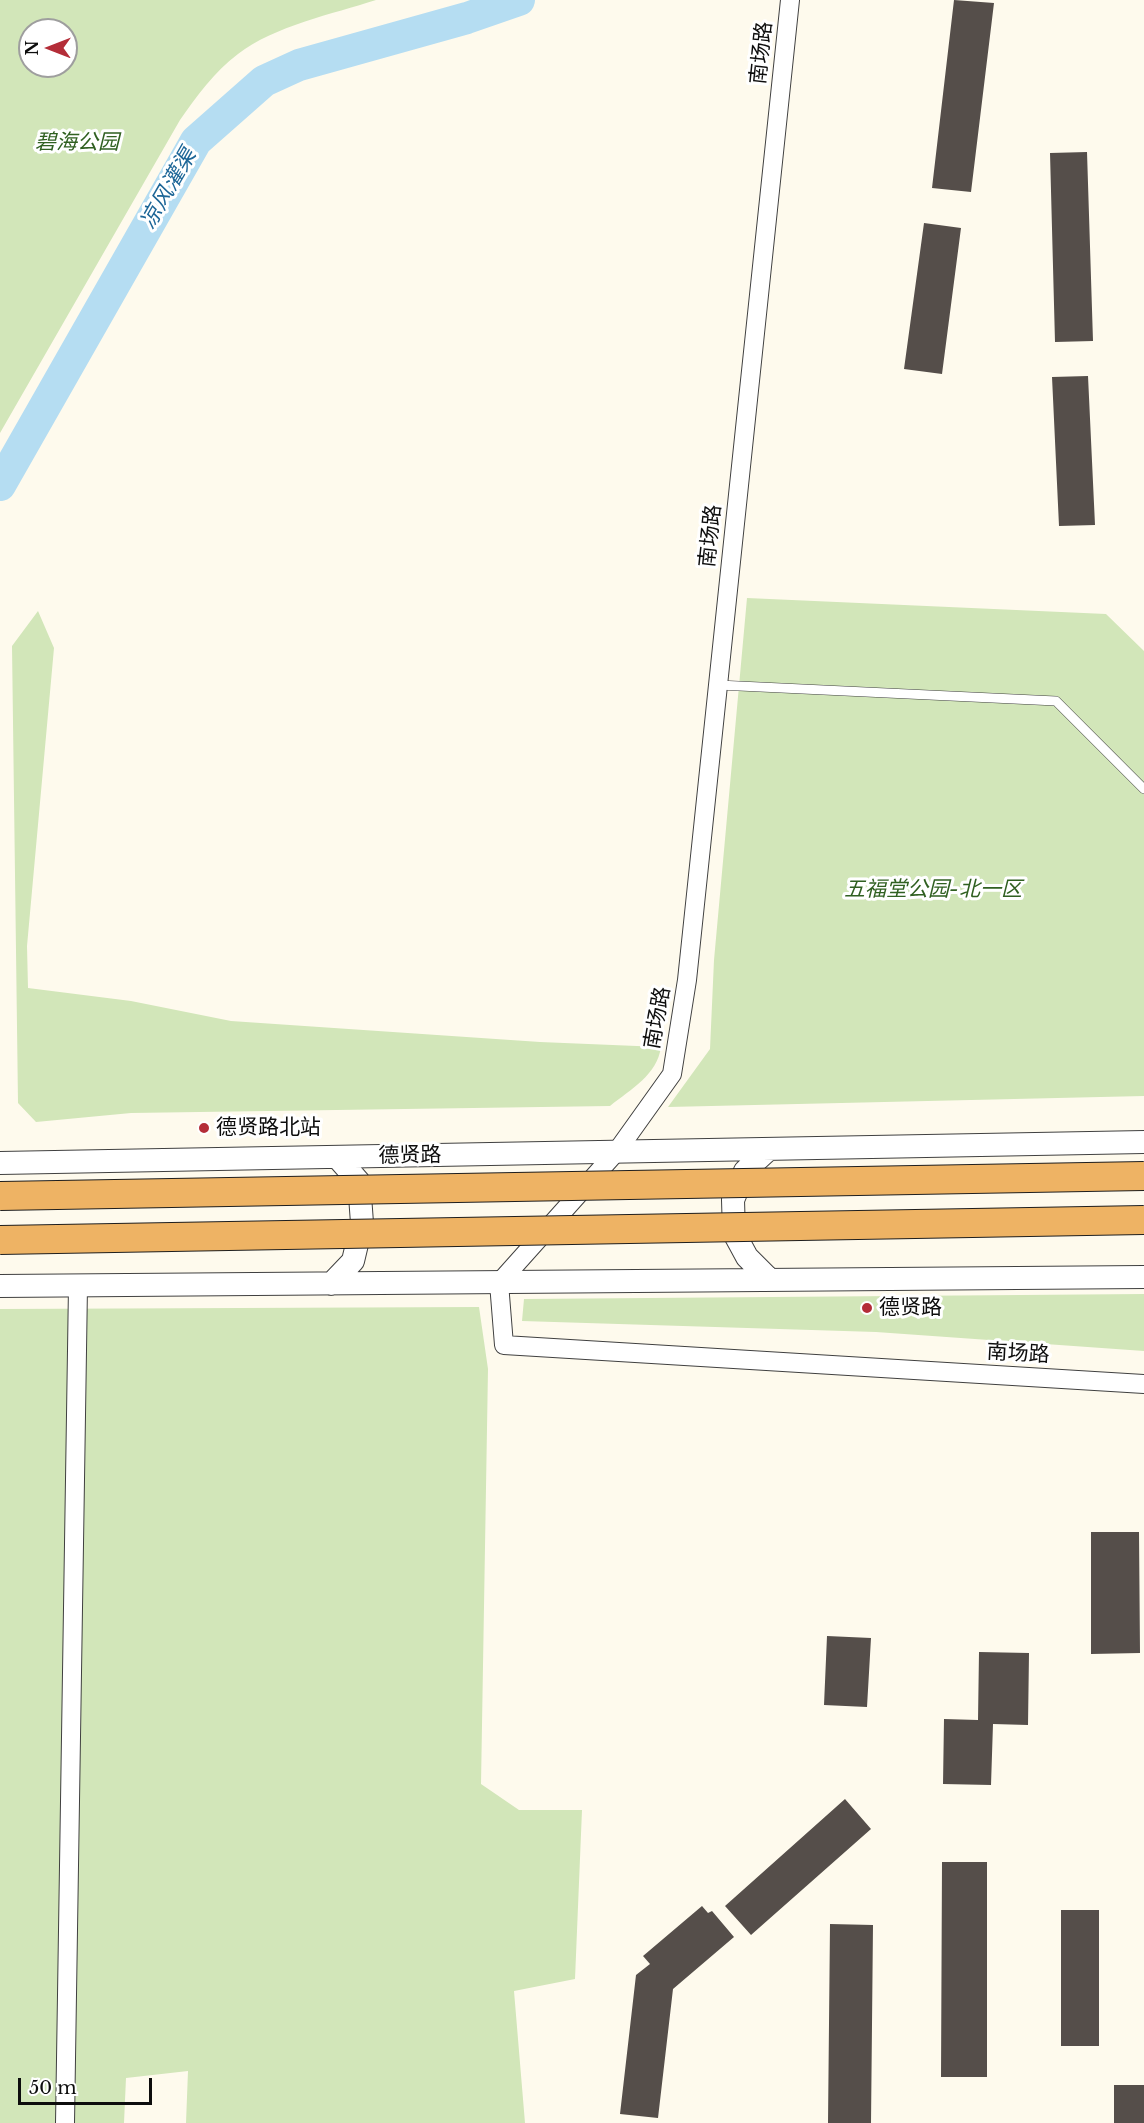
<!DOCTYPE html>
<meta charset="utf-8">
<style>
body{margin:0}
#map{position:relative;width:1144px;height:2123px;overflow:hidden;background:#fefaed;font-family:"Libre Baskerville",serif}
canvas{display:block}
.north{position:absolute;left:18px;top:18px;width:60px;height:60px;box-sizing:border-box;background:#fff;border:2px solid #9e9e9e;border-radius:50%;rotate:270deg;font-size:16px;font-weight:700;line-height:24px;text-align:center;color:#0d0d0d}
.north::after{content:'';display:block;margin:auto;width:21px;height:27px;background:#b42d38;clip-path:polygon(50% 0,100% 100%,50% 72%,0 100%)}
.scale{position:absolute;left:18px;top:2078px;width:134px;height:27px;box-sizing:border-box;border:3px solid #0d0d0d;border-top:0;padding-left:8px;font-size:18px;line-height:21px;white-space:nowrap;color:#0d0d0d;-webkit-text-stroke:4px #fff;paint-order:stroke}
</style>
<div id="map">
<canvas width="1144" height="2123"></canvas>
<div class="north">N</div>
<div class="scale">50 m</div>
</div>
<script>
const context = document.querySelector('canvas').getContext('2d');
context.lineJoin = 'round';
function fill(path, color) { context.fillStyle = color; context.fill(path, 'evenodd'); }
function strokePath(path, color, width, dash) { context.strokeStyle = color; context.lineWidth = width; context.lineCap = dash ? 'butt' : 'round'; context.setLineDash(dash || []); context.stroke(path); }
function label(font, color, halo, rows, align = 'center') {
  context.font = font + ' "Libre Baskerville","Noto Sans SC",serif'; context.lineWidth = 6; context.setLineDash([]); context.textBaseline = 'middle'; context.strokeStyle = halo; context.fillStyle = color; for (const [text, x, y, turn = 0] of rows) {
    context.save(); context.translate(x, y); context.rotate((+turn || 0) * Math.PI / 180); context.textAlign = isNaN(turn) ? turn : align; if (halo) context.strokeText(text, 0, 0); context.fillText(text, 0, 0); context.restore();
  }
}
const green = new Path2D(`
 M0 0H376C333 14 274 26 238 54 214 72 197 96 180 120L0 433ZM30 30H66V66H30Z
 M747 598 1106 614 1144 651V1096L668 1107 710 1049 714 960Z
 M38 611 54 648 27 946 28 988 131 1001 231 1021 540 1042 661 1047C657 1075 631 1089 610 1106L131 1113 36 1122 18 1103 12 646Z
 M1144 1294V1351L876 1332 522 1321 524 1299Z
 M479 1307 488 1369 481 1784 519 1810H582L575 1979 514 1991 525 2123H186L188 2071 126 2078 124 2123H0V1309Z`);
const river = new Path2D(`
 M0 485 196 141 264 81 299 65 467 18 519 0`);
const building = new Path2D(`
 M954 0 994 3 971 192 932 188Z
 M1087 152 1093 341 1055 342 1050 153Z
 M924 223 961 228 942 374 904 369Z
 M1088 376 1095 525 1059 526 1052 377Z
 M1091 1532H1139L1140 1653 1091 1654Z
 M827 1636 871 1638 867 1707 824 1705Z
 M979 1652 1029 1653 1028 1725 993 1724 991 1785 943 1784 944 1719 978 1720Z
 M845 1799 871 1829 751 1935 725 1906Z
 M942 1862H987V2077H941Z
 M702 1906 708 1913 712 1911 734 1937 673 1989 658 2118 620 2114 636 1975 650 1964 643 1956Z
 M1061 1910H1099V2046H1061Z
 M830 1924 873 1925 871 2123H828Z
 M1114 2085H1144V2123H1114Z`);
const service = new Path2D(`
 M718 685 1056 701 1144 789`);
const minor = new Path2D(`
 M790 0 687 980 672 1074 617 1151 499 1283 504 1345 1144 1384
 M65 2123 78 1286`);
const tertiary = new Path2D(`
 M769 1149 745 1171 733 1200 734 1233 747 1257 770 1280
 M0 1163 1144 1142
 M331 1284 353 1261 362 1223 359 1182 338 1158
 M0 1286 1144 1277`);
const trunkBridge = new Path2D(`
 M0 1196 1144 1176
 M0 1240 1144 1220`);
const markers = [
 [204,1128,6,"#b42d38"],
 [867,1308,6,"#b42d38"]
];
const streetNames = [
 ["南场路",762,53,-84],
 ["南场路",711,536,-84],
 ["南场路",658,1018,-80],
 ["德贤路",410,1156,-1],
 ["南场路",1018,1354,3]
];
const parkNames = [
 ["碧海公园",77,143],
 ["五福堂公园-北一区",933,890]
];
const poiNames = [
 ["德贤路北站",216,1128],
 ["德贤路",879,1308]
];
const waterNames = [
 ["凉风灌渠",169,189,-60]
];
fill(green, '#d2e6b9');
strokePath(river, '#b5ddf2', 32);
fill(building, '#554e4a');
strokePath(service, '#404040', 10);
strokePath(minor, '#404040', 20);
strokePath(tertiary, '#404040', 24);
strokePath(service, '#fff', 9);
strokePath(minor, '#fff', 18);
strokePath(tertiary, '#fff', 22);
strokePath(trunkBridge, '#1e1e1e', 30, []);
strokePath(trunkBridge, '#eeb364', 28);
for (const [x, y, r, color] of markers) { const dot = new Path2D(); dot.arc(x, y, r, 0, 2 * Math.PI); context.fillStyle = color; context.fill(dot); strokePath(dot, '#fff', 2); }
label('21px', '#0d0d0d', '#fff', streetNames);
label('italic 21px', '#306021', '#fff', parkNames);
label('21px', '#0d0d0d', '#fff', poiNames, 'left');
label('italic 22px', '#1d6697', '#fff', waterNames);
</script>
